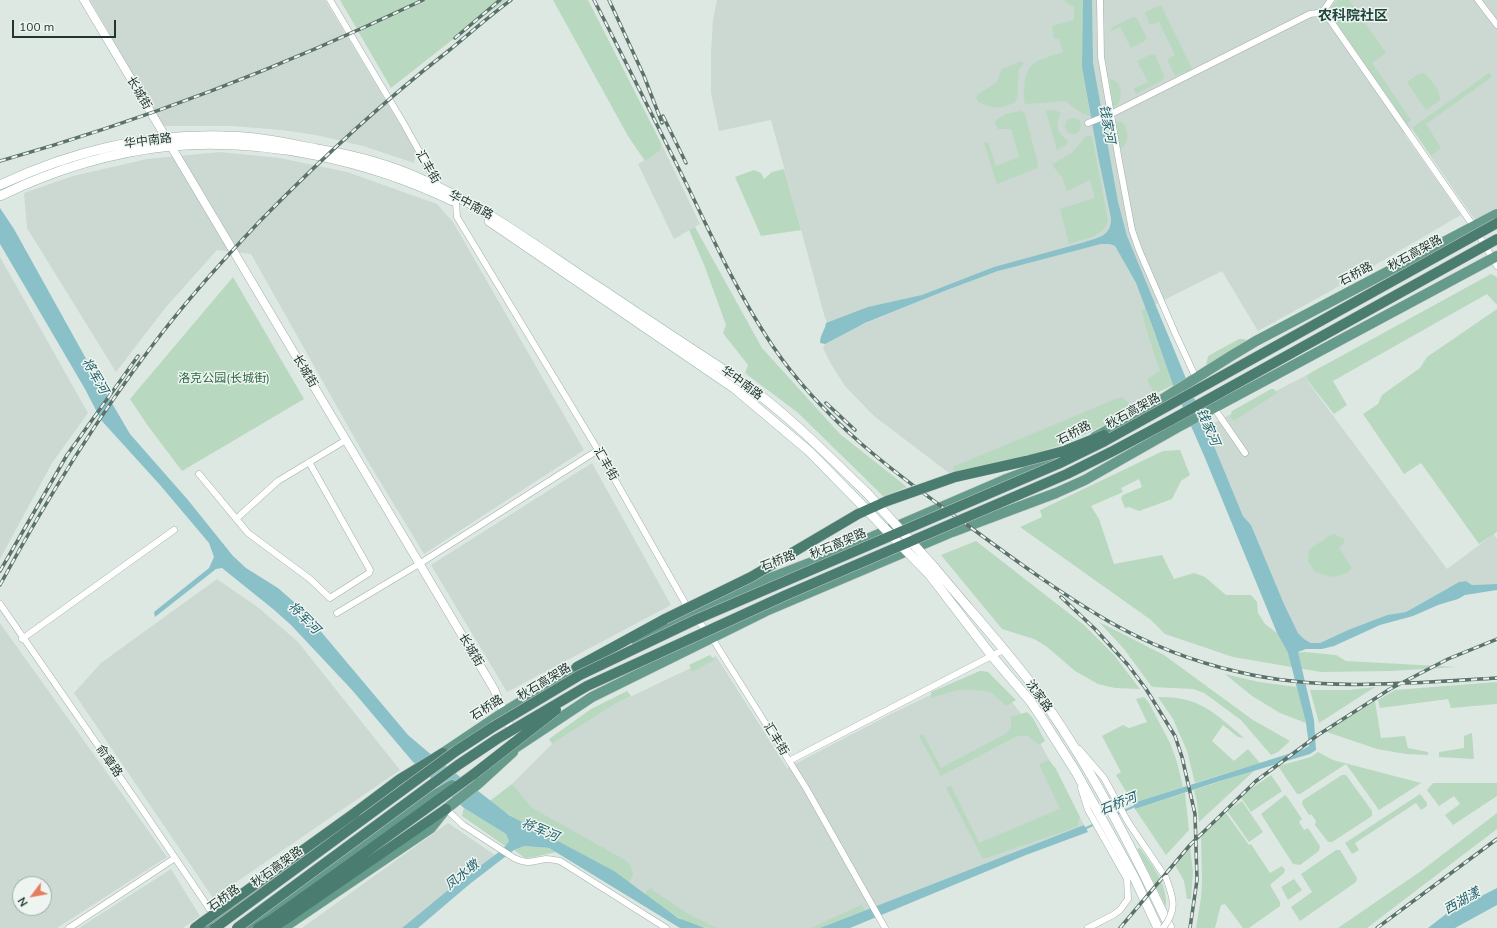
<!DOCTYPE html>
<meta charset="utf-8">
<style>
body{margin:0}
#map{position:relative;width:1497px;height:928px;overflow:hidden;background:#dee8e3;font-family:Mulish,sans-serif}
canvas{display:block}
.north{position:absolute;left:12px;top:876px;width:40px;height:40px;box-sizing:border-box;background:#eef5f1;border:1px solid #9ca9a4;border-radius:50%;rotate:238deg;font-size:11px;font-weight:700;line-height:16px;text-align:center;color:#213630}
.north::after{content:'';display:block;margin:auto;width:14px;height:18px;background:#e57d5f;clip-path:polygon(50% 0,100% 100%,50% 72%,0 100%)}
.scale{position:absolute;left:12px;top:20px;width:104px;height:18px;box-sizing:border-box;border:2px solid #213630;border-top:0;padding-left:5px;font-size:12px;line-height:14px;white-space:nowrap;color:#213630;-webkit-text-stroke:3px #eef5f1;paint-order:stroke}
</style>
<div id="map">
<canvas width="1497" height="928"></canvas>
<div class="north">N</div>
<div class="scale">100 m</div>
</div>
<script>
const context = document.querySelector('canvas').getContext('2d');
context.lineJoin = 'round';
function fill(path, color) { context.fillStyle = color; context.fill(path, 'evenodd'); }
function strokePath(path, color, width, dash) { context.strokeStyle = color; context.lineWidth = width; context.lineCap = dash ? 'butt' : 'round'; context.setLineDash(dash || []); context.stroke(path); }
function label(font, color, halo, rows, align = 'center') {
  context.font = font + ' Mulish,"Noto Sans SC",sans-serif'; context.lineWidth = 3; context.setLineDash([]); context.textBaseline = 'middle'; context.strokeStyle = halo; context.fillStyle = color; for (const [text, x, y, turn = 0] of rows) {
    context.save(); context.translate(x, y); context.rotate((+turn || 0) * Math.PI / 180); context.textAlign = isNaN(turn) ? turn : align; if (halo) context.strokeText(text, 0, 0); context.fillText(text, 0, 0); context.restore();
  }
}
const built = new Path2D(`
 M90 0H325L416 151 414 163 363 146 316 135 281 130 233 126H163Z
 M717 0H1497V208L1475 220 1411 128 1404 134 1461 215 1327 293 1258 331 1222 271 1152 306 1119 236 994 269 832 331 825 318 771 120 719 131 711 93V52L713 19Z
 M661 143 700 224 674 239 638 164 660 151Z
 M220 152 280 158 347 172 437 204 453 222 584 450 424 554 367 460 251 254 217 250 166 307 116 372 27 228 24 193 73 176 147 159Z
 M1101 244H1109L1115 246 1136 283 1154 331 1173 385 1066 439 949 473 874 416 845 386 831 364 823 348 825 344 847 331 947 290 1012 266Z
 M0 257 88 413 52 463 0 559Z
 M1307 375 1308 382 1447 569 1494 534 1497 539V584L1472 585 1466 581 1459 582 1406 612 1387 615 1348 630 1320 643H1312L1304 639 1298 633 1284 604 1251 525 1243 516 1206 427Z
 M592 463 671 605 507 692 431 565Z
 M217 579 259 608 298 642 400 770 213 898 74 693 101 663Z
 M0 623 167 857 57 928H0ZM20 884H44V908H20Z
 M716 656 787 768 893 713 980 671 988 672 1031 726 1084 825 820 928H705L667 910 614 871 490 801 512 784 552 744 615 704Z
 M448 823 495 855 453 886 402 928H302Z
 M171 869 200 916 183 928H79Z`);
const green = new Path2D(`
 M340 0H507L475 22 391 88Z
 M553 0H588L661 143 660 151 645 161 628 136Z
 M1065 0H1083L1082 67 1090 116 1083 114 1065 101 1025 104C1023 93 1024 71 1033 64 1037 60 1057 54 1063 52L1059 39 1054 38 1052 26 1074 20V7L1065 2Z
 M1338 0H1349L1386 53 1372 63 1411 120 1407 124 1328 11Z
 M1161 5 1192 69 1175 76 1168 61V59L1175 55 1159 22 1150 25 1145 13 1147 11Z
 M1133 17 1137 18 1147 38 1145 41 1131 48 1120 27 1110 32 1113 27Z
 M1151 54 1155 55 1164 76 1163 80 1136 94 1133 89 1148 82 1137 61Z
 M1022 61 1023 65 1019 69 1017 98 1015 102C999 110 993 108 978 102L976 98 978 94 996 83 1002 69Z
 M1424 73C1431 80 1441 90 1440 100L1426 110 1407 82 1419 74Z
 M1489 73 1492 77 1426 124 1441 148 1431 156 1412 128Z
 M1110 79C1122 81 1122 94 1119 104L1113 107Z
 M1054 110 1059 112 1060 115C1054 126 1059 135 1068 141L1066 145 1057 150 1046 111Z
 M1021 111 1025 114 1038 164 1037 168 997 184 984 143 988 142 996 166 1019 157 1011 129H998L995 124 996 120 1006 114Z
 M1065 126a8 8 0 1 1 16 0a8 8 0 1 1-16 0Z
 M1116 122H1122C1129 130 1130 144 1120 149Z
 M1086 136H1092L1108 221C1104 237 1082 239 1069 244L1060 209 1095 198 1090 180 1067 191 1062 177 1052 165 1054 163 1072 153Z
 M784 169 801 230 761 236 735 177 754 170 761 173 764 179 772 172Z
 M695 227 762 348 840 434 907 487 884 497 797 412 745 373 748 365 723 333 726 325 705 267 689 230Z
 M1491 274 1497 277V305L1487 294 1333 381 1347 405 1334 414 1308 381 1307 375 1312 372Z
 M233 277 304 399 182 471 148 426 130 399Z
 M1145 308 1173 385 1154 394 1147 379 1160 371 1146 328 1142 311Z
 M1497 309V532L1479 544 1421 463 1404 474 1363 414 1378 404 1382 395 1420 368 1427 357Z
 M1239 339H1244L1248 342 1206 366 1208 356Z
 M1271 389H1274L1277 393 1234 421 1230 417 1232 411Z
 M1123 397 1131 407V412L1070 442 992 468 955 477 953 467 1118 398Z
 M1180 450 1190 475 1181 481 1172 499 1139 511 1129 507 1125 508 1121 498 1123 495 1142 487 1139 479 1121 488 1123 492 1091 506 1099 519 1114 564 1162 555 1174 579 1194 573 1205 577 1226 595H1251L1257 602 1258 613 1265 624 1277 633 1288 653 1305 652 1336 655 1346 661 1457 667 1391 671 1321 672 1233 657 1165 634 1151 620 1020 527 1042 517 1040 510 1163 451Z
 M1334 534 1344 539V543L1339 548 1352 568 1347 573 1333 577 1315 572 1308 561 1309 550 1329 536Z
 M976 541 1084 625 1114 655 1140 689 1115 688 1098 684 1075 671 1046 646 1034 639 1002 629 941 555Z
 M1099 622 1164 655 1253 720 1290 741 1278 752 1271 755 1241 720 1204 693 1193 689 1152 687 1124 649Z
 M710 655 714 660 692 672 689 665Z
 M980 671 988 672 1016 700 1006 706 991 692 974 690H957L931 698V692Z
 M1225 674 1259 682 1297 687 1306 723 1280 713 1252 696Z
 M1497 682V704L1451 708 1448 699 1380 708 1378 700 1395 690Z
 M1375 687 1319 723 1310 690H1349Z
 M627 691 631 696 615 704 552 744 549 739 591 709Z
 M1144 697 1149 703 1170 743 1177 762 1183 787 1133 803 1116 775 1121 772 1102 736 1123 725 1129 728 1147 722 1136 699Z
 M1158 697C1199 696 1215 713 1244 738L1238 737 1223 725 1212 741 1234 761 1248 749 1260 763 1195 783 1187 751 1173 719Z
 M1375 701 1381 738 1405 736 1408 748 1428 752V755L1406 754 1377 749 1324 731Z
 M1027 712 1033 718 1045 741 1039 745 1028 736H1017L941 776 919 736 923 734 941 768 1007 733 1011 727V717Z
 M1472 733 1474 759 1439 757V752L1464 748V736Z
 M1318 752 1333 760 1421 783 1379 810 1346 764 1300 794H1297L1278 766 1311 757Z
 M1049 760 1056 769 1080 817 1077 827 983 859 946 788 951 786 979 843 1060 809 1039 764Z
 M1255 770 1199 822 1197 802 1194 790Z
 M1271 775 1282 791 1251 812 1240 796Z
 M1342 775H1346L1372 811V816L1332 842H1328L1315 825 1316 821 1311 814 1309 815 1302 804 1303 800Z
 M1433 783H1497V796L1453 825 1445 815 1460 804 1454 796 1439 806 1427 790Z
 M512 784 532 808 625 860 631 866 633 875 629 883C585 851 533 834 490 801Z
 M1185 793 1189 830 1166 855 1135 809Z
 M1420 794 1427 803V806L1421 810 1416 803 1355 843 1359 850 1352 854 1345 843Z
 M1285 795 1288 798 1302 819 1299 822 1304 830 1308 828 1320 846 1319 851 1300 865 1293 864 1261 814Z
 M1242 801 1263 832 1249 842 1227 811Z
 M464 808 506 834 509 841 505 846 462 816Z
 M1226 813 1249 845 1251 844 1270 873 1282 866 1285 870 1284 873 1270 885 1280 902V906L1249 928H1243L1225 904 1221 905 1215 928H1196L1201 898 1202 880 1201 836Z
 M1497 813V829L1367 928H1338L1421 871Z
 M524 846 549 848 556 852 534 857 525 858 514 850Z
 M1140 848C1152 865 1168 884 1166 907L1137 849Z
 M1190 848 1193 871 1191 899H1187L1184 881 1175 865Z
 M1336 850H1340L1357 878 1356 882 1300 921 1291 907 1312 892 1301 874Z
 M1294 879 1302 890 1288 900 1281 887Z
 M650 888 688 914 717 928C686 928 669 911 645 894Z
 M861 905 865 910 820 928H811Z`);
const water = new Path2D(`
 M1083 0H1092L1093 63 1118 202 1127 236 1243 516 1251 525 1284 604 1298 633 1304 639 1311 643H1320L1348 630 1387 615 1406 612 1459 582 1466 581 1472 585 1497 584V590L1465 595 1458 599 1438 605 1413 616 1380 625 1334 646 1322 649H1306L1298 652 1314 720 1316 750 1310 754 1217 782 1135 809 1133 803 1304 749 1309 746 1306 723 1288 653 1277 633 1205 458 1173 385 1154 331 1136 283 1115 246 1109 244H1101L998 271 947 290 865 323 825 344 820 343C820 335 825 330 826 323L868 307 922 295 994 267 1085 242C1100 237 1111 236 1111 218L1098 156 1082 67Z
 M0 208 14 229 89 364 130 434 188 500 233 556 246 568 278 588 302 609 408 735 428 752 509 815 614 871 678 918 705 928H680L549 848 524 846 514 850 471 883 418 928H402L453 886 503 849 509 841 506 834 464 808 413 762 352 690 291 625 273 609 222 568 216 569 155 617 154 612 209 568 214 557 209 543 160 485 101 420 85 389 0 244Z
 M1084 825 1088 832 1026 855 850 928H820Z
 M1497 888V905L1455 928H1428L1446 914Z`);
const stream = new Path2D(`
 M1115 815 1135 806
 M1084 829 1095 824`);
const minor = new Path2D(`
 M330 0 404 124 439 187
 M1100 0 1101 57 1119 161 1132 230 1139 250 1175 333 1196 378
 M1478 0 1497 25
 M1321 14 1331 0
 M1088 123 1111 114 1310 14 1318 13 1330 20 1474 227 1497 266
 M451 199 456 203 457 217 598 450 689 610
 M1214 408 1245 453
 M199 474 248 533 310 579 330 598 369 573 370 570 309 462
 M236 519 278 481 346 440
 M0 604 142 809 215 917
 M337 613 419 564 598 450
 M695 617 712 638 806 788 885 928
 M22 639 174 530
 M1079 749 1104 778 1128 822 1166 878
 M789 761 1003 650
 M1081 788 1088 810 1127 879 1128 899 1120 910 1113 915 1088 928
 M446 809 463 825 514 858C530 865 531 861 546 859 550 859 555 860 560 861L666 928
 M69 928 175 858`);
const tertiary = new Path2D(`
 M84 0 494 689 518 746`);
const secondary = new Path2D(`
 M0 185C73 151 143 134 224 136 255 136 287 143 317 149 353 155 388 164 421 179 488 208 545 253 606 292 637 313 669 334 701 355 716 365 731 374 746 385 790 416 828 456 867 493
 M0 196C53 170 112 152 171 146 266 138 367 160 453 201
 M489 221 734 388 810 452 858 501
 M934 567C967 607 1002 645 1033 686 1088 761 1130 844 1170 928
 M929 574 992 656 1031 702 1043 720 1076 772 1134 877 1158 928`);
const primary = new Path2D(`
 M1095 437 1150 407 1231 356 1256 341 1497 214
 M636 640 755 584 823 558 1004 480 1031 470 1065 453
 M504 755 518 746 592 697 766 611 952 532 1056 493 1085 480 1180 426 1497 256
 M437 757 504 712 585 663
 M205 928 353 820
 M250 928 428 799 452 785
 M283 928 431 828 446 809 478 784 513 752`);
const trunk = new Path2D(`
 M577 667 665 619
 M356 812 400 779 443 753
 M195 928 203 922
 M258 928 271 920 330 878 474 774
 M272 928 292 915 446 809`);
const rail = new Path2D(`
 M594 0C626 62 657 125 688 187 714 241 739 296 772 345 823 421 897 475 970 527 1015 560 1060 593 1108 621 1148 644 1194 662 1239 672 1320 692 1415 683 1497 678
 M609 0 644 76 662 123
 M455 38 500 0
 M663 116 686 163
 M0 161C145 120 287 65 423 0
 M826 403 855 430
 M0 571 67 455 138 356
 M0 585C45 502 95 421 152 346 185 302 222 261 260 221 319 161 380 104 447 52 468 35 489 16 511 0
 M1061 597 1095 629 1128 665 1146 689 1175 736 1182 757 1195 814 1197 880 1190 928
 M1120 928 1190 845 1256 781 1318 735 1390 689 1448 659 1497 639
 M1377 928 1497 839`);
const minorBridge = new Path2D(`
 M1163 928C1177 910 1174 899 1166 878`);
const secondaryBridge = new Path2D(`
 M867 493 934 567
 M858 501 929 574`);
const trunkBridge = new Path2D(`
 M665 619 751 577 858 514 887 501 955 477 1026 461 1064 451 1104 435
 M474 774 556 710
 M203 922 356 812
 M215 928 456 751 493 727 580 675 695 620 1058 464 1105 441 1497 223
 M237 928 458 765 497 739 587 686 786 595 1067 474 1113 451 1171 420 1497 239`);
const streetNames = [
 ["长城街",139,93,59],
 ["华中南路",148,141,-7],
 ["汇丰街",428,167,60],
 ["华中南路",471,205,28],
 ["秋石高架路",1415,253,-29],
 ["石桥路",1356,274,-28],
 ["长城街",305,371,59],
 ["华中南路",742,383,36],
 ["秋石高架路",1133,411,-29],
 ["石桥路",1074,433,-28],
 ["汇丰街",606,464,60],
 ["秋石高架路",838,544,-23],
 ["石桥路",778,561,-21],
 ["长城街",471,650,59],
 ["秋石高架路",544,682,-31],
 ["沈家路",1039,696,54],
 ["石桥路",487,708,-33],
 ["汇丰街",776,739,58],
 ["俞章路",109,761,55],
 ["秋石高架路",277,867,-36],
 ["石桥路",224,898,-36]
];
const parkNames = [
 ["洛克公园(长城街)",224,378]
];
const waterNames = [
 ["钱家河",1107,124,80],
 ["将军河",95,376,60],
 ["钱家河",1208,427,67],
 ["将军河",304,618,45],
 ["石桥河",1118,804,-22],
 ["将军河",540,830,23],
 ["凤水墩",462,875,-39],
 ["西湖漾",1462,901,-30]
];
const quarterNames = [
 ["农科院社区",1353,16]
];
fill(built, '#ccd8d2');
fill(green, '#b8d8c0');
fill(water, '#8ac1c9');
strokePath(stream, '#8ac1c9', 2);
strokePath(minor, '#a2afaa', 7);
strokePath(tertiary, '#a2afaa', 9);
strokePath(secondary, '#9eb3ab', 10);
strokePath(primary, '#bcc3c1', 11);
strokePath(trunk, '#bcc3c1', 11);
strokePath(minor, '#fff', 6);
strokePath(tertiary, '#fff', 8);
strokePath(secondary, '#fff', 9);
strokePath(primary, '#669a8b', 10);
strokePath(trunk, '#4a7c70', 10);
strokePath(rail, '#5b726b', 3.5);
strokePath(rail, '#eef5f1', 2, [6]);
strokePath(minorBridge, '#a2afaa', 7, []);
strokePath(secondaryBridge, '#9eb3ab', 10, []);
strokePath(trunkBridge, '#bcc3c1', 11, []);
strokePath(minorBridge, '#fff', 6);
strokePath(secondaryBridge, '#fff', 9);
strokePath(trunkBridge, '#4a7c70', 10);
label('12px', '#213630', '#eef5f1', streetNames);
label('12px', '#2f6944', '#eef5f1', parkNames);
label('italic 13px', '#21616c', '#eef5f1', waterNames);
label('bold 14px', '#1f463c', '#eef5f1', quarterNames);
</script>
